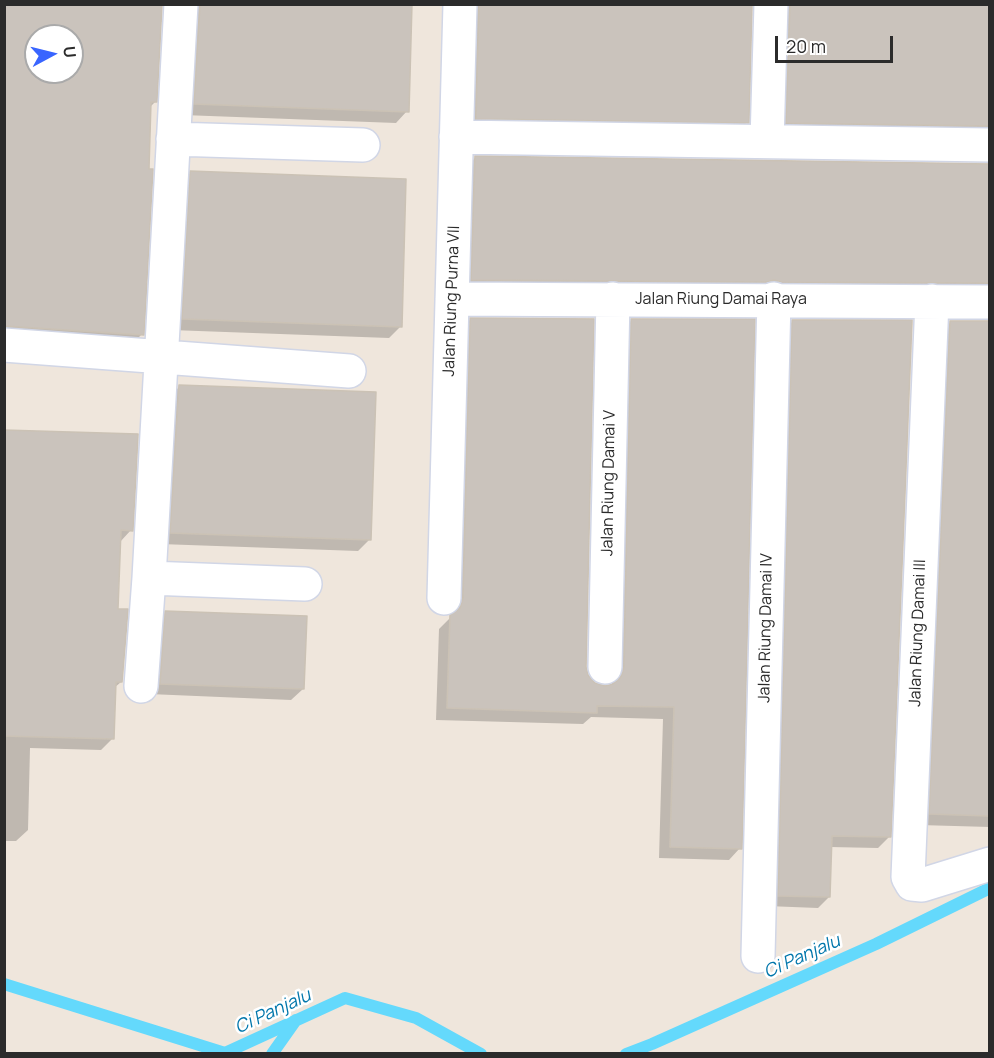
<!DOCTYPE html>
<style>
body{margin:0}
#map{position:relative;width:994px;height:1058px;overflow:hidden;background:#efe6dc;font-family:Manrope,sans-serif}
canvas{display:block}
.frame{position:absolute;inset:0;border:6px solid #2b2b2b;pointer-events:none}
.north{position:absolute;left:24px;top:24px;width:60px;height:60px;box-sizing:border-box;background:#fff;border:2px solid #aaa;border-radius:50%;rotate:83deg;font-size:16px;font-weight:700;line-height:24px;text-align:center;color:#2b2b2b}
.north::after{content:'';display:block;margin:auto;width:21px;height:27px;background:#3965ff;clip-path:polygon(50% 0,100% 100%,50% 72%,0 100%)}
.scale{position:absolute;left:775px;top:36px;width:118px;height:27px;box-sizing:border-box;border:3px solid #2b2b2b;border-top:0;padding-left:8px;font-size:18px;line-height:21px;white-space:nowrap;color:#2b2b2b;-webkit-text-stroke:4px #fff;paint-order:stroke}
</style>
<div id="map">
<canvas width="994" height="1058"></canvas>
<div class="frame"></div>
<div class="north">U</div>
<div class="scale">20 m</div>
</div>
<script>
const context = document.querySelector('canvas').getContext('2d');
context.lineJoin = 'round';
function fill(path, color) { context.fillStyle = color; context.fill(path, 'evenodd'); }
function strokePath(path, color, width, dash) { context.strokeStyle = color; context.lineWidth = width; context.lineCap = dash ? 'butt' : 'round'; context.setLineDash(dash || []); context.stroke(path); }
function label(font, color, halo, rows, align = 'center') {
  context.font = font + ' Manrope,sans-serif'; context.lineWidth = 5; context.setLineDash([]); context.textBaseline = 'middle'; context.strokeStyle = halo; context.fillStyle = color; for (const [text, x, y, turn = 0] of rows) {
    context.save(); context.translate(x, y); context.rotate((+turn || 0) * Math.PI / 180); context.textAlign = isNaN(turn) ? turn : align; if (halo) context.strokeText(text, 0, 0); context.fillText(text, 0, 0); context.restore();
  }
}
const shadow = new Path2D(`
 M4 4H161L155 102 149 108 142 334 131 345 4 338ZM36 36H72V72H36Z
 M184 4H410L407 111 396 123 183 115Z
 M463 4H751L747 122 736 133 465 129Z
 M774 4H990V141L776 134Z
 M475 158 990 165V299L461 291 464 169Z
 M191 173 400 327 389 338 171 330 180 184Z
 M471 319 587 676 594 684 605 687 611 686 613 680 620 332 632 320 740 848 729 860 659 858 663 719 591 717 583 724 436 720 439 629 450 618 452 611 459 331Z
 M793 321 889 837 878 848 830 847 829 897 818 908 767 906 781 333Z
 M951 322H990V827L919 825 939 333Z
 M179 387 369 540 358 551 160 544 168 398Z
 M4 432 131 530 120 542 117 611 121 682 114 688 113 738 101 750 30 748 28 830 16 841H4Z
 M166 612 303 689 291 700 149 694 155 624Z`);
const stream = new Path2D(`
 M4 984 225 1053 345 998 416 1018 481 1054
 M272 1054 296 1020
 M626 1054 652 1044 876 944 990 888`);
const building = new Path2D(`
 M4 4H162L157 102H151L149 169H153L144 335 4 326ZM36 36H72V72H36Z
 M200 4H412L409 112 194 104Z
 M479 4H752L749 123 476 119Z
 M790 4H990V126L786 123Z
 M475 156 990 164V283L781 282 774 280 767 282 471 280Z
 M190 171 406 179 402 327 182 319Z
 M470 318 594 319 586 667 588 675 595 683 605 686 613 684 621 677 624 667 631 319H755L742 849 670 847 674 707 597 706V713L447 708 450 615 460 608 463 598Z
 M792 320H912L891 837 832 836 830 897 778 896Z
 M950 321H990V816L929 814Z
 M179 385 376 392 371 540 170 533Z
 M4 430 138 434 133 531 121 530 118 609H128L122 682H116L114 739 4 736Z
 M165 611 307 616 304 689 160 684Z`);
const street = new Path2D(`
 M456 137 990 145
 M173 139 363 145
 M767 141 771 4
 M452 299 990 302
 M932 301 908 877 912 884 922 885 990 864
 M4 345 349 371
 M149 578 305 584
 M444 598 460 4
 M605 667 613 299
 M141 686 149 578 181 4
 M758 956 774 299`);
const streetNames = [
 ["Jalan Riung Damai Raya",721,300],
 ["Jalan Riung Purna VII",452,301,-88],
 ["Jalan Riung Damai V",609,483,-89],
 ["Jalan Riung Damai IV",766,628,-89],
 ["Jalan Riung Damai III",918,633,-88]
];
const waterNames = [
 ["Ci Panjalu",802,957,-24],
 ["Ci Panjalu",273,1012,-25]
];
fill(shadow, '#0003');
strokePath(stream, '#64d9fc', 12);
fill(building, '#cac3bc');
strokePath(building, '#cbc2b5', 1.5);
strokePath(street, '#d1d6e6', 36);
strokePath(street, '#fff', 33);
label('16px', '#2b2b2b', '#fff', streetNames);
label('italic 18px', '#0076ab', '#fff', waterNames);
</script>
